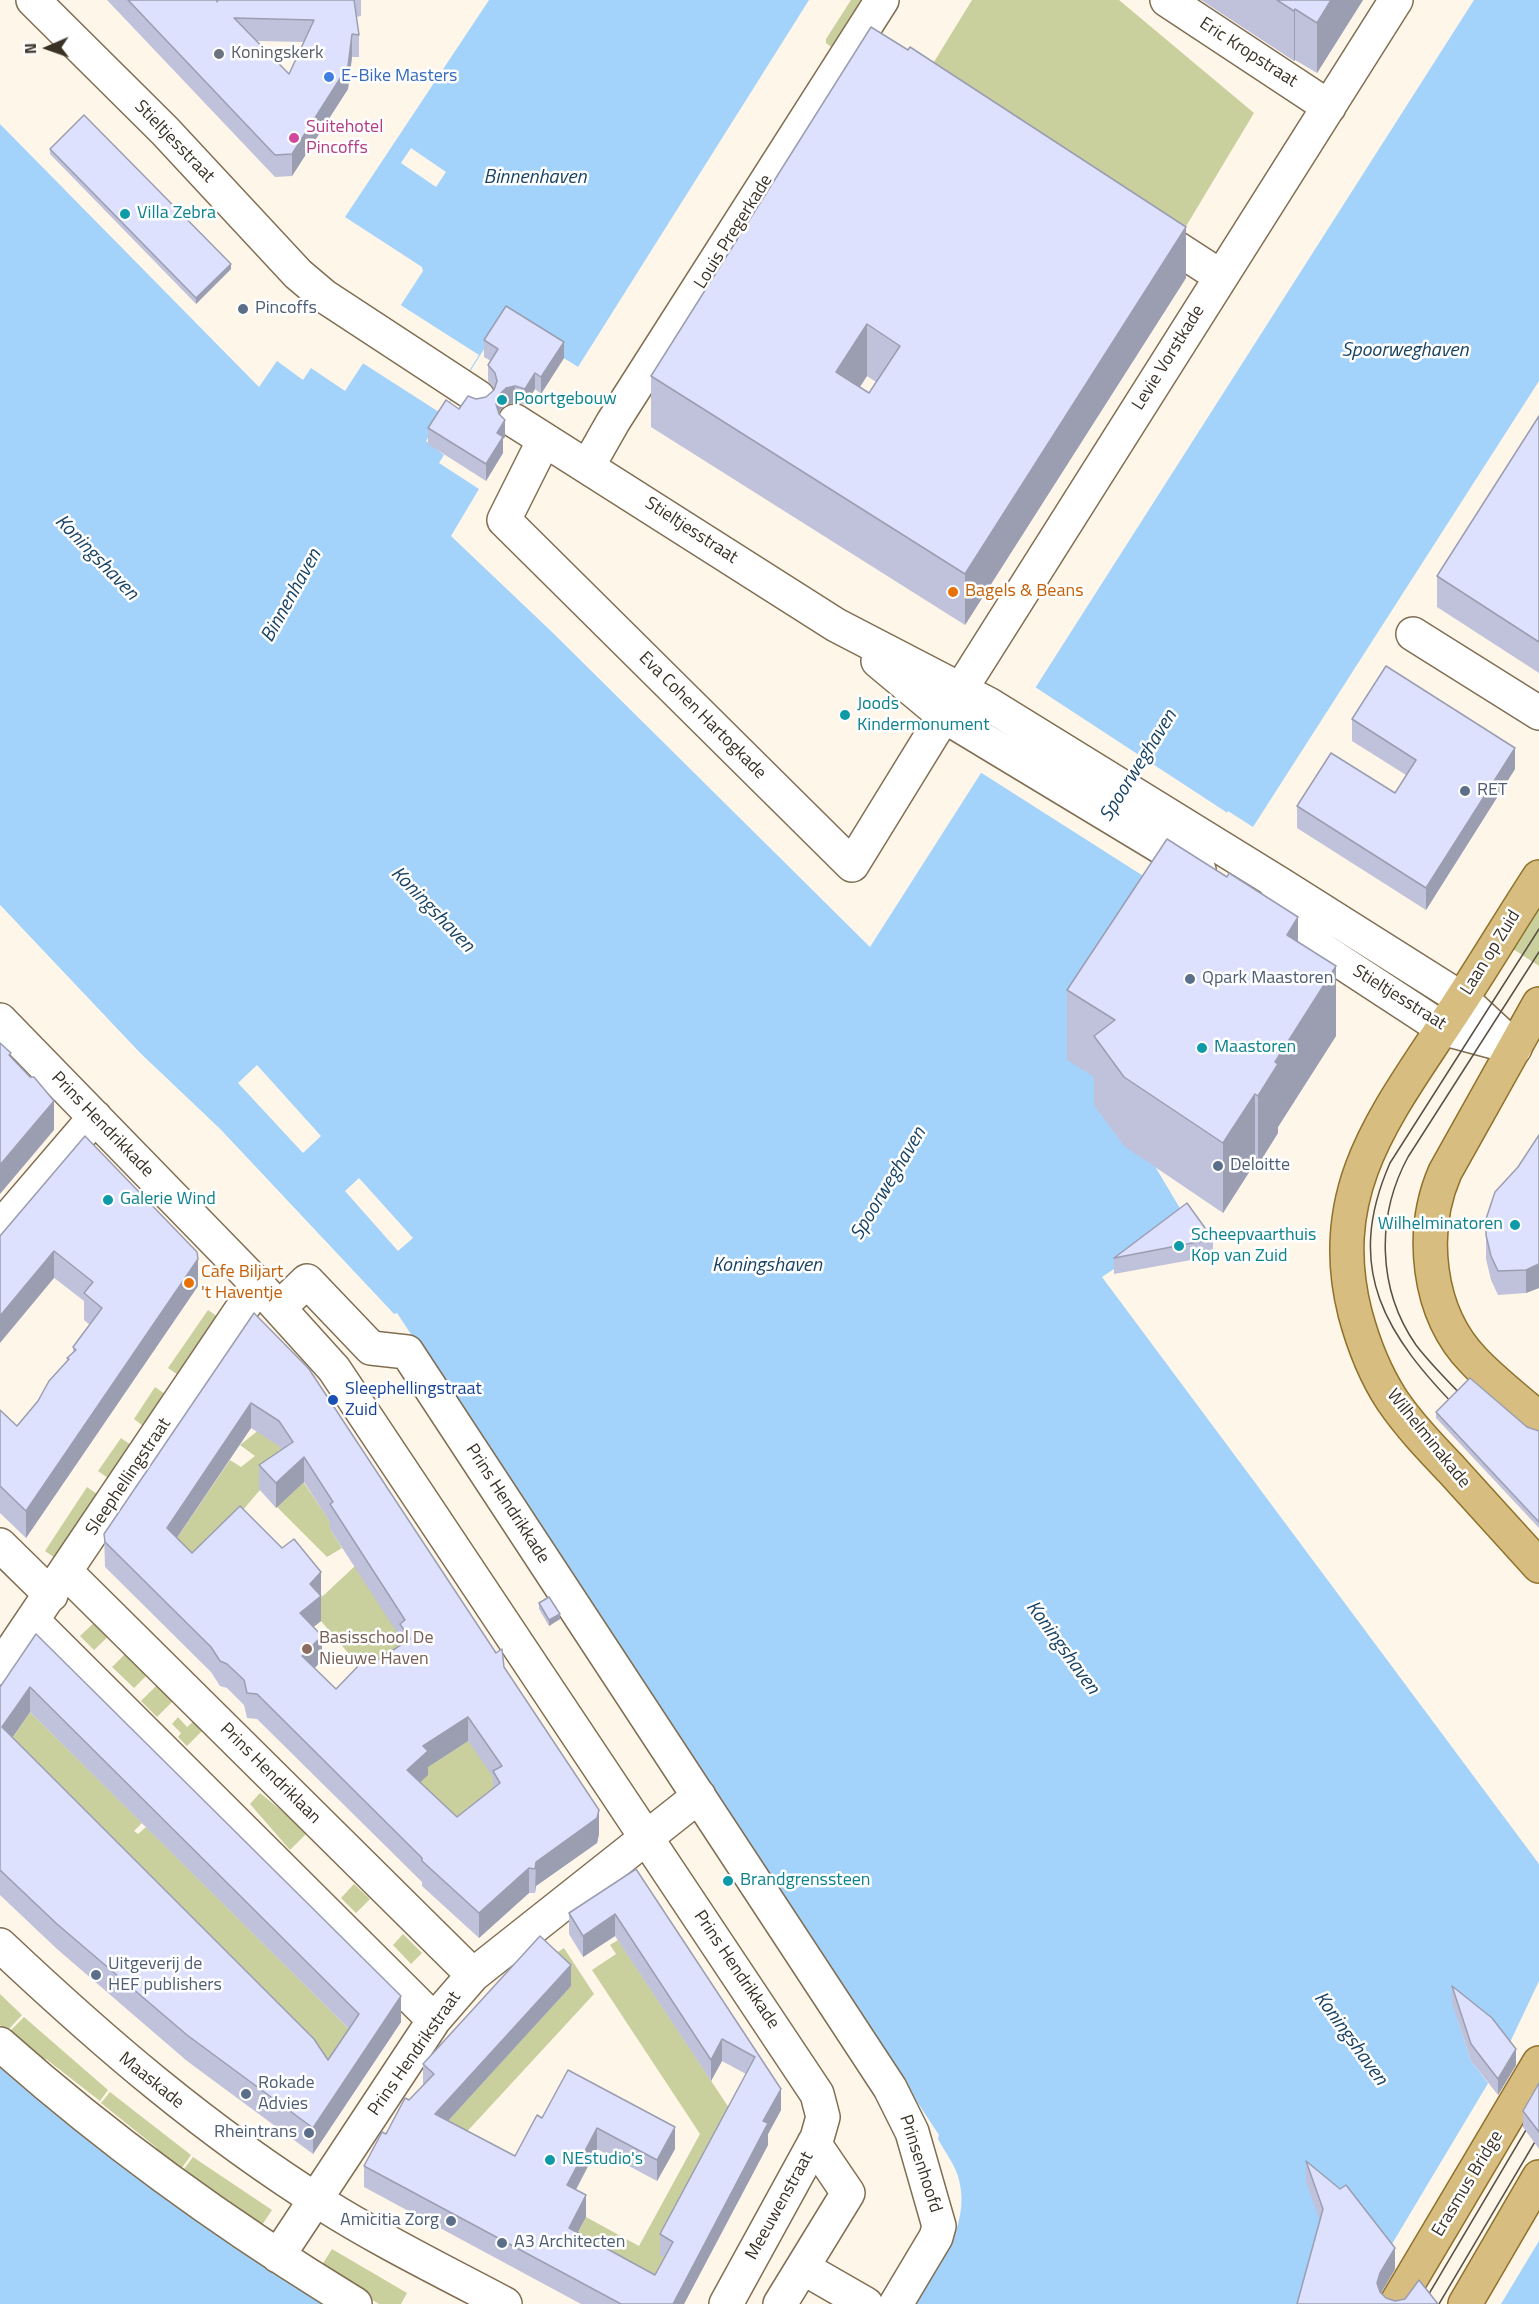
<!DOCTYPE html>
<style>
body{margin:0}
#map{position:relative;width:1539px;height:2304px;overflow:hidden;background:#fff6ea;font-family:"Titillium Web",sans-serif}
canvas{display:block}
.north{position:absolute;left:18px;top:18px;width:60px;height:60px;-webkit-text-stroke:4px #fff;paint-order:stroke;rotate:268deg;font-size:16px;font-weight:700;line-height:24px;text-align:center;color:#3b3226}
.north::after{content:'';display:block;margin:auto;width:21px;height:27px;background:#3b3226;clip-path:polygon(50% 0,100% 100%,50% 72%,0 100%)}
</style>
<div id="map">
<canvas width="1539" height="2304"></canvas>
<div class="north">N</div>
</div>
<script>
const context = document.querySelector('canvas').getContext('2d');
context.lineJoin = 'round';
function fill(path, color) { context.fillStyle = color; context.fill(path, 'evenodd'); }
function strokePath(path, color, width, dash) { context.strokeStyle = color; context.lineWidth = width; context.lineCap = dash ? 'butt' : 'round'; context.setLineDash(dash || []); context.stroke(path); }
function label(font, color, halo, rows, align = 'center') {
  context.font = font + ' "Titillium Web",sans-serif'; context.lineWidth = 5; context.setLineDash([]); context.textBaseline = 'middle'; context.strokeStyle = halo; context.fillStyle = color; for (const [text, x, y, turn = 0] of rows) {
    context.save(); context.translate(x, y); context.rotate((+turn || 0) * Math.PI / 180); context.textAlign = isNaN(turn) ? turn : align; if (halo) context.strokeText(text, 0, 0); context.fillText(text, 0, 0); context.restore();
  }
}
const green = new Path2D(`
 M851 0H869L835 50 826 43V39Z
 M972 0H1119L1254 113 1182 233 926 75Z
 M1539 896V966L1510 947Z
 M208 1310 218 1317 178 1375 168 1368Z
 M155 1387 165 1394 143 1426 134 1419Z
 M265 1425 333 1526 330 1529 342 1548 327 1557 260 1490 188 1574 168 1522 181 1532 230 1460 241 1467 255 1456 240 1445Z
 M121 1438 131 1445 108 1478 98 1471Z
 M87 1487 97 1494 55 1558 45 1551Z
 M355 1566 502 1790 488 1859 338 1726 376 1686 310 1608Z
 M100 1617 114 1631 94 1650 80 1636Z
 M125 1654 146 1676 134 1688 112 1667Z
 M158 1684 173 1701 157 1717 141 1701Z
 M30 1712 142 1823 134 1831 138 1834 146 1827 359 2039 335 2074 8 1745Z
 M178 1717 187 1727 195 1720 204 1729 187 1746 178 1737 181 1733 172 1724Z
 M260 1793 308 1832 290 1850 250 1804Z
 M354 1884 370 1899 356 1913 341 1898Z
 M403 1934 422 1953 411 1964 393 1945Z
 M618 1940 735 2117 661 2255 673 2263 655 2296 569 2249 586 2217 639 2246 700 2134 592 1970 616 1954 610 1945Z
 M564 1948 594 1994 462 2137 415 2112 454 2113 570 1986 544 1961Z
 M0 1994 22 2015 7 2031 0 2025Z
 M24 2017 108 2090 100 2101 46 2059 42 2063 9 2032Z
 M110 2092 191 2155 179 2172 154 2153 157 2148 101 2103Z
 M193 2157 272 2210 260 2228 181 2173Z
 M332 2249 407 2293 401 2304H379L320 2268Z`);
const water = new Path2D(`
 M489 0H809L578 367 507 322 500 324 426 441 444 455 439 463 479 489 451 536 553 633 870 947 1474 0H1539V381L1253 827 1228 811 1088 1054 1187 1220 1102 1277 1539 1864V2096L1492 2035 1457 2018 1471 2061 1539 2149V2304H1421L1346 2207 1323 2230 1303 2304H914C937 2267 971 2227 959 2180 956 2166 945 2152 938 2139L939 2135 397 1313 394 1314 220 1129 140 1053 0 905V124L259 387 277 361 303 380 311 368 345 391 423 271 422 267 345 217Z
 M0 2062 329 2304H0Z`);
const pier = new Path2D(`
 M411 148 446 172 436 187 401 163Z
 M399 304 479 355 442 414 361 362Z
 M1035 687 1249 827 1229 815 1181 900 980 772Z
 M0 905 140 1053 220 1129 391 1311 389 1313 218 1132 138 1055 0 909Z
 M257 1065 321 1136 303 1153 238 1083Z
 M359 1178 413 1238 398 1251 345 1191Z
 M1539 1981V2099L1504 2055Z
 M1490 2080 1539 2144V2241L1501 2304H1418L1383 2259Z`);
const minor = new Path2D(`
 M33 0 165 131 298 274 324 296 478 397
 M1167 0 1329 107
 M1149 230 1220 276
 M515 421 836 625 990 705 1280 884 1462 999 1515 1048
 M544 440 504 520 852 865 935 730
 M588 466 613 422 882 0
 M1413 634 1539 713
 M878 661 944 716 1199 870
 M944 716 1396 0
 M1260 909 1442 1028 1509 1046
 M0 1020 258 1285 334 1369 817 2094 823 2117 817 2138 726 2304
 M0 1228 95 1117
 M279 1308 307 1281 371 1348 407 1352 890 2088 912 2132 939 2226 936 2237 896 2304
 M0 1545 51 1595
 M66 1572 473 1975
 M33 1621 434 2020
 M0 1668 258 1285
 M0 1945C104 2043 205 2130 326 2206 383 2242 445 2272 505 2304
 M0 2044C110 2142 230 2228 355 2304
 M278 2256 434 2020 473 1975 699 1796
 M812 2273 866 2304
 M780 2304 848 2193 814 2143`);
const major = new Path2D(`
 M1539 877C1507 926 1477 977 1444 1026 1382 1120 1325 1194 1355 1313 1363 1343 1375 1374 1392 1400 1409 1425 1430 1447 1451 1469 1480 1501 1510 1534 1539 1566
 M1539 1004 1445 1172C1419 1232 1427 1313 1474 1361 1494 1382 1518 1400 1539 1419
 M1396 2304 1539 2063
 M1465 2304 1539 2177`);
const tram = new Path2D(`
 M1469 1403C1451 1384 1432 1366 1416 1345 1377 1289 1376 1216 1408 1157L1539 952
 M1461 1412C1386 1336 1343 1270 1390 1163L1539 929
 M1423 2304 1539 2108
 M1439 2304 1539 2135`);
const wall = new Path2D(`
 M107 0H217V1L218 0H361V16L356 17 359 35V57H352L348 89 292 176 275 177ZM257 41 304 42 289 74Z
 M1201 0H1363L1317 73 1295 60 1294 61Z
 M908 50 1186 278 965 625 651 427V376ZM867 376 876 382 869 393 860 387Z
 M50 149 231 269 196 304 50 154Z
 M484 340 564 358 541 394 535 389 525 405 515 402 506 405 500 410 499 414 505 437 503 439V453L486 481 428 444V428L476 399 486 397 494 390V389L488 381V365L491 361 484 357Z
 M1539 416V673L1437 607V576Z
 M1352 719 1515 769 1426 910 1297 828V806L1395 793 1406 775 1352 741Z
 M1298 942 1336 1036 1278 1127V1133L1258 1165 1255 1163 1223 1213 1124 1146 1094 1105V1077L1067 1060V990Z
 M1539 1135V1288L1526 1293 1498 1295 1491 1280 1486 1259V1219Z
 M0 1236 198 1286 26 1538 0 1513V1410L17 1426 38 1401 67 1361V1358L73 1353V1347L90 1325 84 1320V1301Z
 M1213 1239V1256L1114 1274V1258Z
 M254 1313 504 1667 599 1834 597 1843 536 1886 535 1893H529L479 1938 422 1886V1882L257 1719 247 1718 244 1705 227 1688 220 1686 211 1672 105 1567 104 1534ZM251 1428 279 1446 281 1450 259 1465V1489L276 1508 304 1482 330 1522V1529L400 1637V1645L336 1689 315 1668 322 1660 313 1627 321 1621V1597L192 1553 177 1538ZM468 1741 493 1777V1789L457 1817 420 1782 428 1775V1767Z
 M1436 1412 1527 1427 1539 1431V1528L1436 1418Z
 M539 1603 560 1619 549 1626 539 1609Z
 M36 1634 401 2022 313 2154 187 2061 57 1949 0 1895V1687ZM30 1712 349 2029 328 2060 12 1738Z
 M636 1869 781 2089V2110L768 2134V2145L684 2304H581L364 2187V2166L409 2100 423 2085V2064L571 1986 448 2121 515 2156 542 2118 568 2070 675 2149 657 2181 597 2149 576 2190 586 2217 577 2233 655 2275 665 2258 660 2255V2234L746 2074 722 2061 711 2081 615 1936 583 1957 569 1934V1913Z
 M1452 1986 1516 2065 1498 2095 1471 2061 1452 2003Z
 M1539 2083V2149L1523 2127V2111Z
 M1306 2161 1395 2269 1381 2293 1386 2298 1395 2301 1297 2304 1320 2221 1306 2182Z`);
const shadedWall = new Path2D(`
 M1331 0H1363L1317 73V23Z
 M1295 9V60L1294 61V11Z
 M352 34V57L348 89 292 176V154Z
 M1186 227V278L965 625V574Z
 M231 264V269L196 304V298Z
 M867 324V376L836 423V372Z
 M564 342V358L541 394V377Z
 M535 373V389L525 405V389Z
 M515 386V402L506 405 500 410 496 421V404L500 394 506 388Z
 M505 420V437L503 439V453L486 481V464L497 433Z
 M1515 748V769L1426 910V888Z
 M1298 917V986L1287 935Z
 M1336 966V1036L1278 1127V1133L1258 1165V1096L1275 1062Z
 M1255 1094V1163L1223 1213V1143Z
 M54 1101V1130L0 1194V1165Z
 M54 1251V1278L0 1343V1316Z
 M198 1259V1286L26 1538V1511Z
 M1539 1264V1288L1526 1293V1270Z
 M251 1403V1428L167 1552V1528Z
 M304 1457V1482L276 1508V1483Z
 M321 1572V1621L300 1638V1613L310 1584Z
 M560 1614V1619L549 1626V1620Z
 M322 1636V1660L302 1681V1656Z
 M30 1687V1712L2 1753V1727Z
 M468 1717V1741L428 1767V1775L407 1795V1770L423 1746Z
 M599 1810V1834L597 1843 536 1886 535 1893 536 1862Z
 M529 1868V1893L479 1938V1913Z
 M615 1914V1936L583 1957V1936Z
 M571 1965V1986L435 2135V2114Z
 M401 1996V2022L313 2154V2128Z
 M722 2039V2061L711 2081V2060Z
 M1516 2049V2065L1498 2095V2079Z
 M781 2089V2110L768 2134V2145L684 2304H673L763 2121Z
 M675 2127V2149L657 2181V2160Z
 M597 2128V2149L567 2206V2185Z
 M586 2195V2217L569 2249V2228Z
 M1395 2248V2269L1380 2295 1377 2283 1380 2273Z`);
const building = new Path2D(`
 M128 0H217V2L218 0H354L359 35 352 34 348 66 292 154 275 155ZM234 18 314 20 289 74Z
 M1277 0H1331L1317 23 1295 9 1294 11Z
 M871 27 908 50 910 47 1186 227 965 574 651 376ZM867 324 900 346 869 393 836 372Z
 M84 115 231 264 196 298 50 149Z
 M506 306 564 342 541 377 535 373 525 389 515 386 506 388 500 394 496 404 499 414 505 420 497 433 503 437 486 464 428 428 446 400 459 409 468 396 476 399 486 397 494 390 497 381 495 373 488 365 498 349 484 340Z
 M1539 416V642L1437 576Z
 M1386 666 1515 748 1426 888 1297 806 1331 753 1395 793 1416 760 1352 719Z
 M1167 839 1227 877 1229 873 1298 917 1287 935 1336 966 1275 1062 1278 1064 1258 1096 1255 1094 1223 1143 1124 1077 1094 1036 1115 1020 1067 990Z
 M0 1043 11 1053 9 1055 30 1077H34L54 1101 0 1165Z
 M1539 1135V1264L1526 1270 1498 1271 1491 1256 1486 1235V1219L1495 1192 1518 1167Z
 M85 1136 197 1252 198 1259 26 1511 0 1486V1410L17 1426 38 1401 49 1381 69 1359 67 1358 76 1350 73 1347 102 1308 84 1293 93 1282 54 1251 0 1316V1236Z
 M1187 1203 1213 1239 1114 1258Z
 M254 1313 309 1369 496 1653 502 1649 504 1667 599 1810 597 1818 536 1862 535 1869 529 1868 479 1913 422 1861V1858L257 1694 247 1693 244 1680 227 1664 220 1661 211 1647 105 1542 104 1534ZM251 1403 279 1421 293 1442 259 1465 276 1483 304 1457 333 1502 330 1504 405 1620 400 1624 410 1639 370 1665 364 1660 336 1689 302 1656 322 1636 300 1613 321 1596 310 1584 321 1572 294 1539 282 1548 240 1506 192 1553 167 1528ZM468 1717 502 1766 493 1771 500 1783 457 1817 407 1770 428 1751 423 1746Z
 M1470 1378 1527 1427 1539 1431V1522L1436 1412Z
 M549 1597 560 1614 549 1620 539 1603Z
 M36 1634 401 1996 313 2128 187 2035 57 1924 0 1870V1687ZM30 1687 359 2014 328 2060 314 2039 2 1727Z
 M636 1869 781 2089 763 2121 768 2123 673 2304H621L364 2166 382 2132 386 2134 405 2098 409 2100 434 2074 423 2064 540 1936 571 1965 435 2114 515 2156 537 2115 542 2118 568 2070 675 2127 657 2160 597 2128 567 2185 586 2195 569 2228 655 2275 673 2242 660 2234 755 2057 722 2039 711 2060 615 1914 583 1936 569 1913Z
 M1452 1986 1492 2018 1516 2049 1498 2079 1471 2044Z
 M1539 2083V2132L1523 2111Z
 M1306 2161 1340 2189 1346 2185 1395 2248 1380 2273 1377 2283 1380 2292 1386 2298 1395 2301 1405 2299 1419 2280 1438 2304H1297L1323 2209Z`);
const markers = [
 [219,54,6,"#6b7280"],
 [329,77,6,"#3f7fe0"],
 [294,138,6,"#d1479c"],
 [125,214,6,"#0f9aa8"],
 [243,309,6,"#5c6f8a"],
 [502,400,6,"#0f9aa8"],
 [953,592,6,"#e8710a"],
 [845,715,6,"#0f9aa8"],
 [1465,791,6,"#5c6f8a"],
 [1190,979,6,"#5c6f8a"],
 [1202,1048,6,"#0f9aa8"],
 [1218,1166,6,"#5c6f8a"],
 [108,1200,6,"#0f9aa8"],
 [1515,1225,6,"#0f9aa8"],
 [1179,1246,6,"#0f9aa8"],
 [189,1283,6,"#e8710a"],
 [333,1400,6,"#1a4fb4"],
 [307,1649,6,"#8d6e63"],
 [728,1881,6,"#0f9aa8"],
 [96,1975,6,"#5c6f8a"],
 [246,2094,6,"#5c6f8a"],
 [309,2133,6,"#5c6f8a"],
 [550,2160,6,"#0f9aa8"],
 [451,2221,6,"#5c6f8a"],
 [502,2243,6,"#5c6f8a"]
];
const streetNames = [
 ["Eric Kropstraat",1248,53,33],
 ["Stieltjesstraat",174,142,46],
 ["Louis Pregerkade",734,232,-58],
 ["Levie Vorstkade",1169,358,-58],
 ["Stieltjesstraat",691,531,33],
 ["Eva Cohen Hartogkade",702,716,45],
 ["Laan op Zuid",1491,953,-58],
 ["Stieltjesstraat",1399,998,32],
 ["Prins Hendrikkade",102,1125,46],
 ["Wilhelminakade",1428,1439,51],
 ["Sleephellingstraat",129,1477,-56],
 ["Prins Hendrikkade",507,1504,57],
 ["Prins Hendriklaan",270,1774,45],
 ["Prins Hendrikkade",736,1970,56],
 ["Prins Hendrikstraat",415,2054,-55],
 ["Maaskade",151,2081,39],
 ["Prinsenhoofd",920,2164,72],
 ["Erasmus Bridge",1468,2184,-59],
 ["Meeuwenstraat",780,2206,-61]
];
const worshipNames = [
 ["Koningskerk",231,54]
];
const shopNames = [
 ["E-Bike Masters",341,77]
];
const hotelNames = [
 ["Suitehotel",306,128],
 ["Pincoffs",306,149]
];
const cultureNames = [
 ["Villa Zebra",137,214],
 ["Poortgebouw",514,400],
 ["Joods",857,705],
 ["Kindermonument",857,726],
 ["Maastoren",1214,1048],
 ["Galerie Wind",120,1200],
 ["Wilhelminatoren",1503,1225,"right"],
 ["Scheepvaarthuis",1191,1236],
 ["Kop van Zuid",1191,1257],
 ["Brandgrenssteen",740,1881],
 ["NEstudio's",562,2160]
];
const serviceNames = [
 ["Pincoffs",255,309],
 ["RET",1477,791],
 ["Qpark Maastoren",1202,979],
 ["Deloitte",1230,1166],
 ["Uitgeverij de",108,1965],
 ["HEF publishers",108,1986],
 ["Rokade",258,2084],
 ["Advies",258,2105],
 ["Rheintrans",297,2133,"right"],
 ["Amicitia Zorg",439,2221,"right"],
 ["A3 Architecten",514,2243]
];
const foodNames = [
 ["Bagels & Beans",965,592],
 ["Cafe Biljart",201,1273],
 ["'t Haventje",201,1294]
];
const transitNames = [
 ["Sleephellingstraat",345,1390],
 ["Zuid",345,1411]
];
const educationNames = [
 ["Basisschool De",319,1639],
 ["Nieuwe Haven",319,1660]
];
const waterNames = [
 ["Binnenhaven",535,178],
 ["Spoorweghaven",1405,351],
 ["Koningshaven",96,558,46],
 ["Binnenhaven",292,596,-61],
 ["Spoorweghaven",1139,766,-58],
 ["Koningshaven",432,910,46],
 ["Spoorweghaven",889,1184,-59],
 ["Koningshaven",767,1266],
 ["Koningshaven",1062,1648,54],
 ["Koningshaven",1350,2039,54]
];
fill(green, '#c9d09d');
fill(water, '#a3d2fb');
fill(pier, '#fff6ea');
strokePath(minor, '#816e52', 36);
strokePath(major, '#8f712a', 36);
strokePath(minor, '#fff', 33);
strokePath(major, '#d7be80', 33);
strokePath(tram, '#595044', 1.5);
fill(wall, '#bfc2da');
fill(shadedWall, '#9b9eb1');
fill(building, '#dee1fd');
strokePath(building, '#9b9eb1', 1.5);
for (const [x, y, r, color] of markers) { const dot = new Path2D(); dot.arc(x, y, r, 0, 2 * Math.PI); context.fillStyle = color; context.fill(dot); strokePath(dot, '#fff', 2); }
label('18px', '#3b3226', '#fff', streetNames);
label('18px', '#5b616d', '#fff', worshipNames, 'left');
label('18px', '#366cbe', '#fff', shopNames, 'left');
label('18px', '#b23c85', '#fff', hotelNames, 'left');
label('18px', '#0d838f', '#fff', cultureNames, 'left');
label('18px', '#4e5e75', '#fff', serviceNames, 'left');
label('18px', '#c56008', '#fff', foodNames, 'left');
label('18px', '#164399', '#fff', transitNames, 'left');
label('18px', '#785e54', '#fff', educationNames, 'left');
label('italic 20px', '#1a4466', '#fff', waterNames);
</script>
